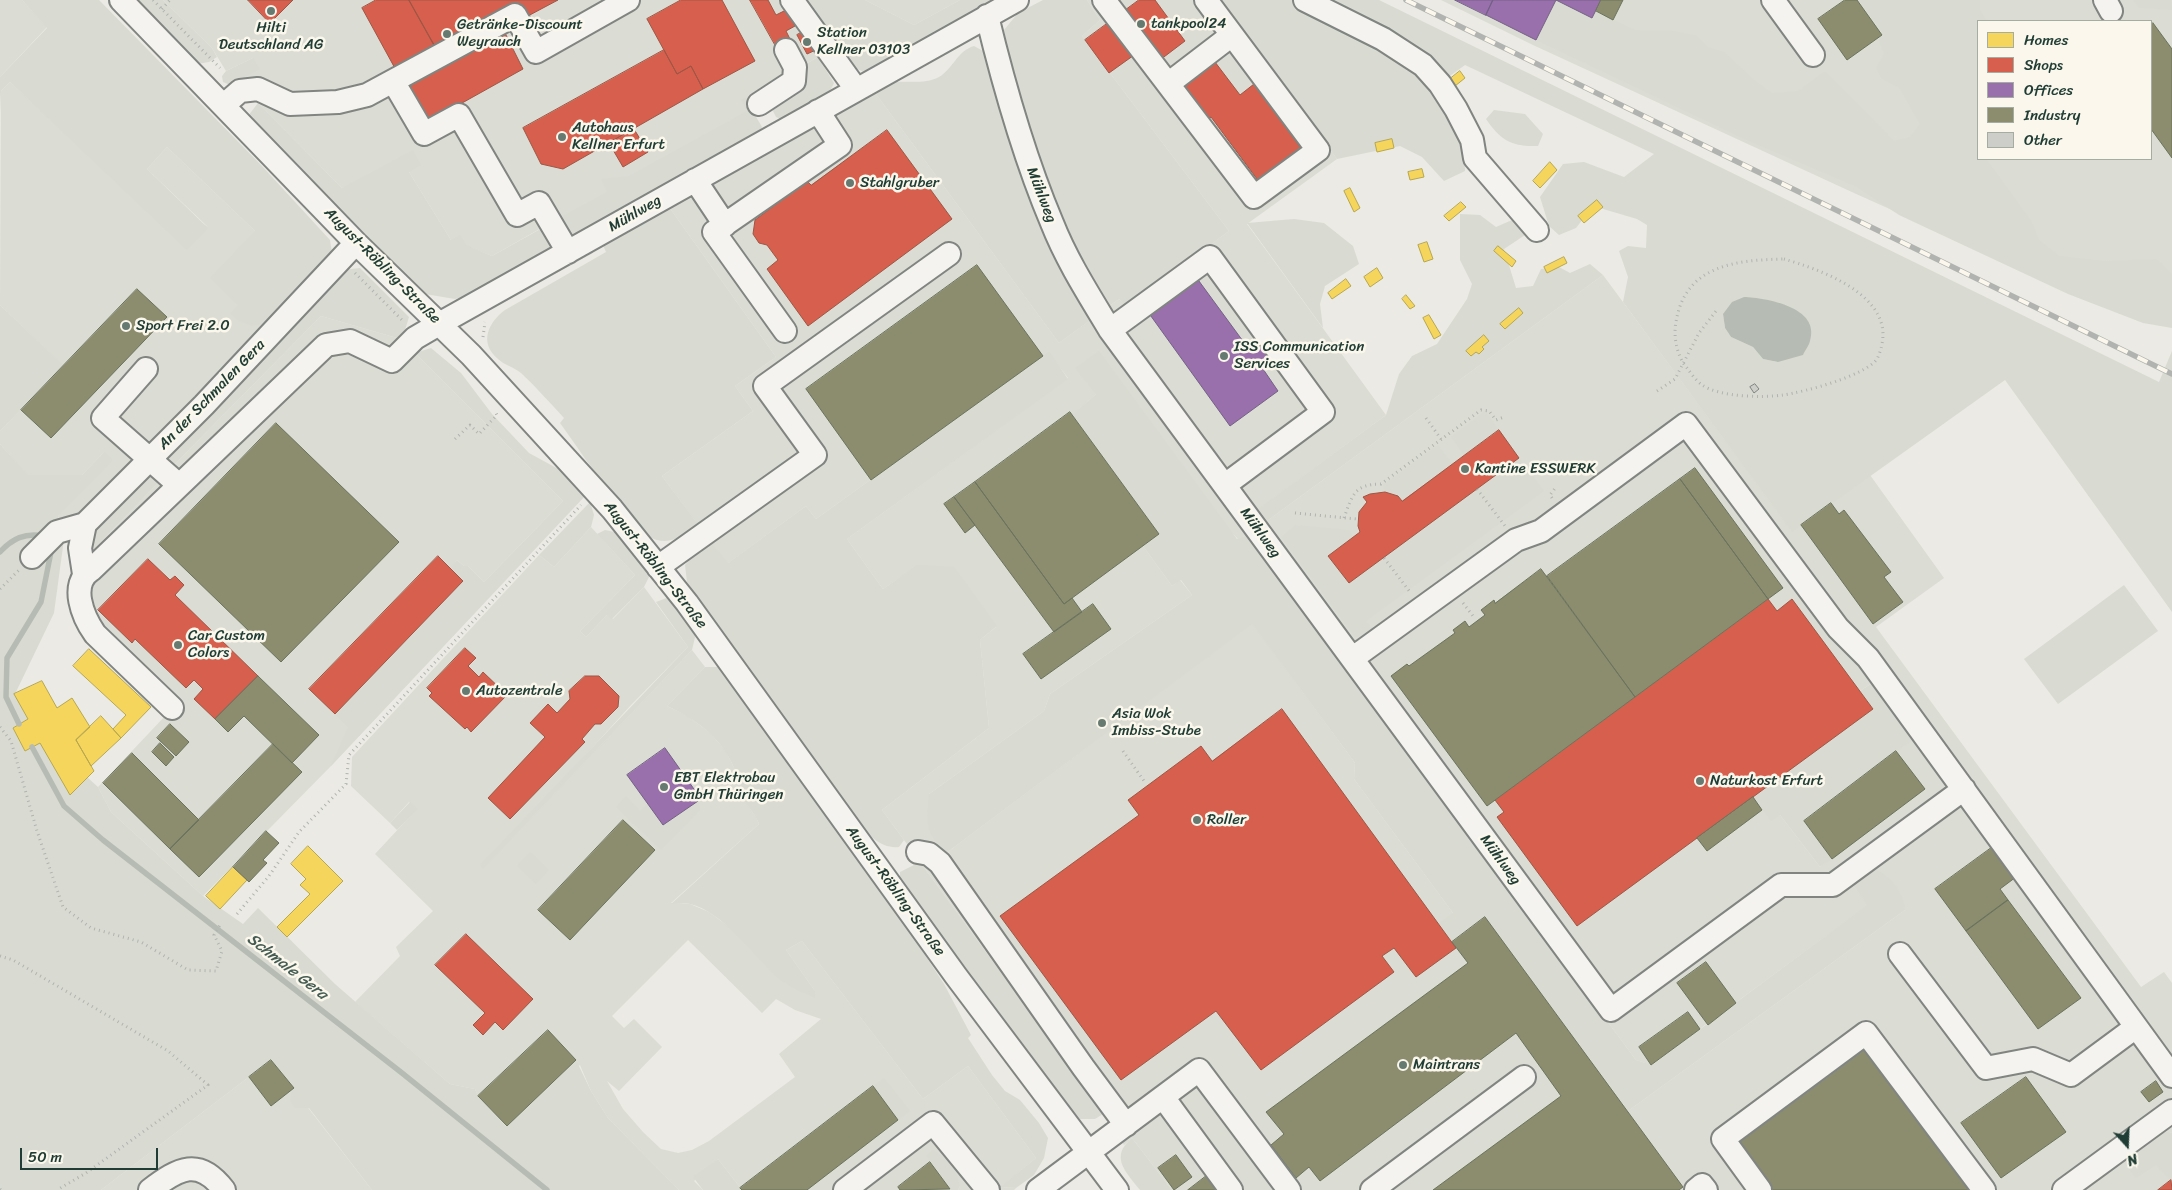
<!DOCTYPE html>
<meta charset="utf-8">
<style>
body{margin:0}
#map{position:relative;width:2172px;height:1190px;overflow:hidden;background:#ebeae4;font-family:Sriracha,sans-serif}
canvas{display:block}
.legend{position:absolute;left:1977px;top:20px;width:175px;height:140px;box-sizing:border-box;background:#fbf7ec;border:1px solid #a3ada2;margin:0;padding:6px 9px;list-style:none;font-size:15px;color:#1f3d34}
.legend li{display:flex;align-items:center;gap:10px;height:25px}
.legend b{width:25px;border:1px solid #a3ada2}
.north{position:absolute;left:2102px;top:1120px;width:50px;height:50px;-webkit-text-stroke:4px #fbf7ec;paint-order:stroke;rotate:160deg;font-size:14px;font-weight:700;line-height:20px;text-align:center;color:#1f3d34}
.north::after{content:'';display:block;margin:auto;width:18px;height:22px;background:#1f3d34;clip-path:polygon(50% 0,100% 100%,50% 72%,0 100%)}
.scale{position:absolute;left:20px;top:1148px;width:138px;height:22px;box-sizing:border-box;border:2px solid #1f3d34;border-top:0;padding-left:6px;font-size:15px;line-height:18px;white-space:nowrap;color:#1f3d34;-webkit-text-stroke:4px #fbf7ec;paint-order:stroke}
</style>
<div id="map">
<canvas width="2172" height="1190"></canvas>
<ul class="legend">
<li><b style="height:14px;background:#f6d55c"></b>Homes</li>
<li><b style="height:14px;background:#d6604d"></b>Shops</li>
<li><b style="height:14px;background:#9970ab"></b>Offices</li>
<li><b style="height:14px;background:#8c8c6e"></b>Industry</li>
<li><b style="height:14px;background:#cdceca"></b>Other</li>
</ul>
<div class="north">N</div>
<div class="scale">50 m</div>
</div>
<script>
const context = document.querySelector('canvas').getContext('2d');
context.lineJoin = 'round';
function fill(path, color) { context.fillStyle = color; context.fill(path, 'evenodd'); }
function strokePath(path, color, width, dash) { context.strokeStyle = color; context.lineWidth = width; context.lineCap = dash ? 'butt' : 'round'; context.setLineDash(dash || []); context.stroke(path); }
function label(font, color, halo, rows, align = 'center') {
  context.font = font + ' Sriracha,sans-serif'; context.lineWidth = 5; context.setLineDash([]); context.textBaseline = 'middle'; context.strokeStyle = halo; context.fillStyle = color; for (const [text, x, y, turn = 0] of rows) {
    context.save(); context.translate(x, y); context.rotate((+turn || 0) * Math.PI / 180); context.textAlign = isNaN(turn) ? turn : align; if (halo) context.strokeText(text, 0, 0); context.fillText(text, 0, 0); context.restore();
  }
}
const built = new Path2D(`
 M0 0H22L47 27 0 77Z
 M163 0H783L823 54 804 65 752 112 759 125 559 218 492 256 451 240 409 172 342 188 237 82 253 58 226 71 212 48Z
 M865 0H960L914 25Z
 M1087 0H1220L1337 159 1247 224 1386 415 1259 509 1267 521 1603 275 1792 531 1870 475 1944 578 1876 627 2141 987 2164 972 2172 983V1133L2162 1130 2156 1164 2171 1180 2158 1190H1172L1132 1138 1124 1145 1094 1099 882 810 989 728 980 640 996 627 917 566 883 589 847 539 1068 378 1048 352 816 519 806 506 727 564 662 476 753 411 735 386 776 357 669 207 873 90 1059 343 1119 299 1126 306 1229 231 1082 36 1100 20ZM1096 394 1238 539 1247 535 1636 1060 1651 1065 1868 905 1852 884 1905 910 1628 1111 1485 917 1452 941 1453 913 1354 779 1355 763 1252 623 945 854 929 794 1044 711 1050 694 1192 595 1180 580 1172 586 1143 546 1159 534 1072 416ZM1296 525 1353 537 1328 556 1349 583 1365 621ZM1872 683 1913 739 1804 821 1831 858 1820 867 1780 815 1873 709 1860 691Z
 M1441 0H2172V318L2077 293 1854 193 1533 45ZM1978 21H2151V159H1978Z
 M10 82 72 139 208 227 147 169 167 147 255 231 269 323 64 539 58 516 104 452 82 475H27L0 444V431L63 366 0 305 1 91Z
 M321 316 397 338 415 353 563 501 484 582 468 566H464L457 560 450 569 485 602 331 766 203 896 111 812 98 787 166 715 78 630 71 609 85 558 161 480 156 473 169 450 172 467Z
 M591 527 635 575 580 631 586 637 608 614 613 619 644 587 688 647 631 705 483 868 692 650 705 667 667 706 688 716 710 733 726 751 735 770 739 793 756 817 759 824 671 903 690 904 709 912 815 991 786 950 802 941 923 1099 968 1066 1036 1158 1001 1187 1016 1188 1014 1190H958L960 1186 930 1162 950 1189 949 1190H742L718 1159 694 1181 703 1190H679L608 1118 591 1091 580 1065 507 1126 478 1096 475 1089 450 1084 355 1002 400 956 396 947 433 911 375 854 417 809 409 802 390 823 351 786 352 757 539 555 554 567ZM688 940 762 1013 776 999 795 1010 821 1019 779 1054 795 1077 709 1141 692 1150 678 1153 661 1149 643 1132 623 1109 607 1081 619 1091 662 1047 634 1019 624 1028 612 1016Z
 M271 1060 372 1190H101Z`);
const green = new Path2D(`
 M22 0H99L261 165 330 240 333 259 269 323 252 326 239 321 230 313 238 305 210 278 255 231 167 147 147 169 208 228 187 250 10 82 1 91 0 114V77L47 28Z
 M134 0H163L212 48 217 57 209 62 197 64Z
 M804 0H865L914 25 960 0H998L867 73 854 68Z
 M1043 0H1087L1100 20 1082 36 1229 231 1126 307 1119 299 1108 307C1072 249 1048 186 1027 122 1017 91 1007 62 1004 30L1018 13Z
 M1220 0H1296L1367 36 1435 87 1464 139 1465 171 1444 181 1422 157 1400 146 1337 159Z
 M1318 0H1379L2159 382 2172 351V612L2005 380 1792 532 1623 302 1628 277 1619 251 1628 246 1646 248 1647 225 1637 219 1593 206 1576 228 1559 235 1549 226 1540 197 1563 164 1584 162 1624 177 1654 154 1465 65 1447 78ZM1723 314 1778 362 1763 359 1753 347 1731 337 1725 328Z
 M1556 0 1592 18 1596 11 1635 30 1675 31 1697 36 1708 47 1724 52 1753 79 1772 93 1798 91 1825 71 1894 141 1910 137 1920 124 1900 89 1881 78 1876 68 1884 54 1878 38 1884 35 1858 0H1980V10L1987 21H1978V159H1986L2032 222 2039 240 2059 256 2104 261 2156 259 2172 274V328L2143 323 2068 294 1899 215 1857 187 1742 138 1536 40Z
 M2133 0H2171L2172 10 2139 8Z
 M974 46 983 51 1092 319 1059 343 873 90C880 87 888 83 896 82 910 81 926 84 939 77 953 69 957 51 974 46Z
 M818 57 834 83 829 93 783 120 776 117 772 109 774 100 804 65Z
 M253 58 260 69 230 85 223 82 222 76 226 71Z
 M745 98 762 127 757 136 575 238 567 234 559 218 607 192 601 179 629 176 747 111 741 100Z
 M258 103 342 188 413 150 421 165 409 172 451 240 460 235 466 245 492 256 544 227 551 240V248L467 296 455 299 425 294 248 116Z
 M1494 110 1525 114 1543 134 1538 146C1512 147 1500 140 1486 119Z
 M669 207 776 357 735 386 753 411 662 476 698 524C684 534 674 544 657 540 635 536 576 444 560 423L564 418C550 403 536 387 521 373 514 367 504 365 498 359 478 342 489 322 505 310L606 252 602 243Z
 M1460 214 1480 215 1496 227 1519 217 1529 224 1525 235 1504 249 1516 288 1533 286 1541 269 1559 267 1570 273 1590 264 1603 275 1267 521 1258 509 1386 415 1399 374 1412 356 1437 344 1467 299 1472 284 1460 260Z
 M1294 219 1324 223 1353 246 1359 264 1325 286 1320 304 1323 328 1247 223Z
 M591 248 593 253 493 308 511 295Z
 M360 268 409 317 405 330 397 338 321 316 172 467 167 461 169 450 342 270Z
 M0 305 64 366 0 431Z
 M431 348 461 373 492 414 529 453 562 471 586 495 331 766 348 727 335 714 463 581 450 568 457 560 464 566H468L484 582 563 501 415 353Z
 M1049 351 1068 379 847 539 883 589 917 565 954 567 997 626 980 640 989 728 882 810 904 840 899 847C881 849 869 835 857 823L702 609 687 582 685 565 694 554 711 542 728 563 806 506 816 519Z
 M1099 351 1237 539 1247 535 1636 1060 1652 1065 1867 905 1852 884 1873 869C1889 873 1904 893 1905 910L1628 1111 1485 918 1452 942 1439 923 1453 913 1354 779 1355 763 1252 624 945 854C925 830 926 824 929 794L1044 711 1050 694 1192 595 1181 580 1172 586 1143 546 1159 534 1072 415 1096 394 1075 368Z
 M1485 411 1499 430 1464 455 1451 437Z
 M0 444 28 475H82L104 452 113 460 58 516 64 539 54 613 15 694 28 719 13 728 25 751 40 743 87 777 98 787 111 812 203 896 243 924 258 908 335 984 450 1084 475 1089 478 1096 506 1126 576 1060 591 1091 608 1118 679 1190H372L309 1108H295L290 1100 293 1088 271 1060 101 1190H0Z
 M1438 445 1453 465 1402 501 1398 496 1385 492 1383 485Z
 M1519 458 1544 491 1366 621 1375 632 1368 637H1355L1281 537 1296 525 1349 530 1353 537 1329 556 1349 583Z
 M146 472 161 480 85 558 83 537Z
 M590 502 594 515 591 527 554 567 539 555Z
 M605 530 619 533 651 573 644 587 612 619 607 615 586 637 580 631 635 575 597 534Z
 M2124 585 2158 631 2058 704 2024 659Z
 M669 597 696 633 692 650 483 869 480 865 688 647 656 602Z
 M705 667H720L903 921 944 984 971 1035 968 1038 992 1075 1005 1091 1020 1100 1039 1123 1048 1138 1044 1158 1034 1175 1016 1188 1000 1187 1036 1158 968 1066 923 1099 802 941 786 950 815 991V998C802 992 789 987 778 978 754 956 722 911 690 904 684 903 677 904 671 904L759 824C755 813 746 805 740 795 736 787 737 776 734 768 722 738 696 719 667 706Z
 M1872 683 1914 739 1804 821 1832 859 1820 867 1780 815 1771 821 1753 797 1873 709 1860 691Z
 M626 796 640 811 647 804 663 825 699 800 700 810 661 850 616 807Z
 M410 802 418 809 397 830 390 823Z
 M530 852 549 870 536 884 517 866Z
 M920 862 1094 1099 1103 1114 1095 1119H1080L1025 1052 935 927 900 882V872Z
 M884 1078 910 1111 898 1120 873 1086Z
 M2162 1130 2172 1133V1190H2158L2170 1180 2156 1165 2136 1178 2122 1160Z
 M1132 1138 1172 1190H1140C1126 1172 1109 1157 1132 1138Z
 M933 1150C949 1160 955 1166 960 1186L958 1190H949L950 1189 926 1155Z
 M718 1159 742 1190H703L693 1177Z`);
const water = new Path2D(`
 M1744 297C1766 298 1821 307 1810 341 1809 346 1805 350 1803 355L1778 362 1763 359 1753 347 1731 337 1725 328 1723 314 1732 302Z`);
const homes = new Path2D(`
 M1460 71 1465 78 1450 90 1445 83Z
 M1392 139 1394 148 1377 152 1375 143Z
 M1550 162 1557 170 1540 188 1533 181Z
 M1422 169 1424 177 1410 180 1408 172Z
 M1350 188 1360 208 1354 212 1344 191Z
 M1597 200 1603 207 1584 223 1578 216Z
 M1461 202 1466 207 1449 221 1444 216Z
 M1427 242 1433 259 1424 262 1418 245Z
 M1498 246 1516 261 1512 267 1494 251Z
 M1564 257 1567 263 1547 273 1544 267Z
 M1377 268 1383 278 1370 287 1364 277Z
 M1346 279 1351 286 1332 299 1328 293Z
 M1406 295 1415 306 1410 309 1402 299Z
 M1519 308 1523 313 1505 329 1500 324Z
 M1429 315 1441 335 1434 339 1423 318Z
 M1484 335 1489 341 1482 347 1484 349 1479 354 1476 352 1471 356 1466 351Z
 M89 649 151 707 121 738 113 729 126 715 73 666Z
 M42 681 57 708 72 698 90 727 76 740 94 771 70 795 40 743 25 751 13 728 28 719 14 694Z
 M101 716 121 738 91 766 76 740Z
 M308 846 343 881 287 937 277 927 310 894 300 885 306 879 291 864Z
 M233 867 247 880 220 909 206 896Z`);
const shops = new Path2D(`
 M248 0H293L270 23Z
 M376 0H409L437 50 397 72 362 8Z
 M409 0H558L526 17 519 5 437 50Z
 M681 0H722L755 61 703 89 691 66 677 74 647 19Z
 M750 0H768L776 15 786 10 795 26 786 31 791 41 777 48Z
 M1139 0H1155L1185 41 1156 63 1144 48 1109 73 1085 40Z
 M808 29 818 49 807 54 797 35Z
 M504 31 523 69 428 122 406 84Z
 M664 50 677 74 691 66 703 89 563 169 541 164 523 128Z
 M1215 62 1240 95 1254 84 1303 151 1260 183 1211 117 1201 124 1177 90Z
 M634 129 648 152 623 167 609 143Z
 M887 130 952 219 808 326 767 269 778 260 767 245 759 243 753 234 755 220 807 181 811 185Z
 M1499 430 1519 458 1349 583 1328 556 1360 532 1358 526 1359 512 1367 502 1363 497 1370 494 1385 492 1398 496 1402 501Z
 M438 556 463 581 335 714 309 689Z
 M148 559 170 580 175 576 184 585 175 595 258 676 215 719 194 699 203 689 194 680 186 688 135 639 132 643 98 610Z
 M1768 599 1777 611 1792 599 1873 709 1577 926 1497 817 1504 812 1495 800Z
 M465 648 476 658 468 666 479 677 483 672 507 695 471 732 467 727 465 729 429 696 432 693 427 688Z
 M585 676H599L619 696 618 707 601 724H595L582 739 585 742 510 819 488 798 545 737 530 723 548 704 557 713 570 699 569 691Z
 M1282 709 1456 948 1416 977 1394 948 1382 956 1394 972 1261 1070 1216 1011 1121 1080 1000 916 1139 815 1128 800 1201 746 1212 761Z
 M466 934 533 999 503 1030 495 1022 483 1035 473 1025 485 1013 435 965Z
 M2171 1180 2172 1190H2158Z`);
const offices = new Path2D(`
 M1455 0H1493L1486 15Z
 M1493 0H1601L1592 18 1556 0 1536 40 1486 15Z
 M1196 277 1248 348 1257 341 1273 362 1263 369 1278 391 1230 426 1148 312Z
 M665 748 701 799 663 825 627 775Z`);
const industry = new Path2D(`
 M1601 0H1623L1613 20 1596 11Z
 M1845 0H1857L1882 35 1847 60 1818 19Z
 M2153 23 2172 49V158L2151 129V25Z
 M977 265 1043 356 871 480 806 389Z
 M137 289 167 317 51 438 21 410Z
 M1070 412 1159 534 1064 604 975 482Z
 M276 423 399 542 281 662 159 544Z
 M1695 468 1783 588 1768 599 1680 479Z
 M1680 479 1768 599 1635 697 1547 576Z
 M975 482 1064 604 1072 598 1082 612 1054 632 954 497Z
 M954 497 975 525 965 533 944 504Z
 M1831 503 1839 514 1844 510 1891 572 1884 577 1903 602 1873 624 1801 525Z
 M1541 569 1635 697 1487 806 1391 676 1407 664 1409 666 1455 633 1453 630 1465 621 1469 627 1485 615 1481 610 1494 600 1495 603Z
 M1093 604 1111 629 1041 679 1023 654Z
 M258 676 319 735 292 763 244 716 228 732 215 719Z
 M170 724 189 742 176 756 157 738Z
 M160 743 174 757 166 766 152 752Z
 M273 744 302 772 199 877 170 849Z
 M1896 751 1925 789 1832 859 1804 821Z
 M132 753 199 820 170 849 103 783Z
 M1753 797 1762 810 1707 851 1697 838Z
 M623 820 655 850 570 940 538 910Z
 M266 831 279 843 263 860 267 863 249 882 233 867Z
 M1994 846 2016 877 2000 889 2008 900 1966 931 1935 889Z
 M2008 900 2081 998 2038 1029 1966 931Z
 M1485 917 1683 1187 1679 1190H1433L1561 1096 1516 1033 1320 1181 1309 1167 1296 1178 1271 1145 1284 1134 1266 1112 1468 963 1452 942Z
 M1706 962 1736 1003 1708 1025 1677 983Z
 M1688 1012 1700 1029 1651 1065 1639 1047Z
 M548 1030 576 1060 507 1126 478 1096Z
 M1866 1049 1969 1190H1771L1737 1144Z
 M271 1060 294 1088 271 1106 249 1077Z
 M2026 1077 2066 1132 2001 1178 1961 1123Z
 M2156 1081 2163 1092 2149 1102 2141 1092Z
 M873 1086 898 1120 807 1190H742L740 1188Z
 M1176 1155 1192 1177 1174 1190 1158 1168Z
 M930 1162 950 1189 900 1190 898 1187Z
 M1209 1174 1221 1190H1188Z`);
const stream = new Path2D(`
 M0 552C12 539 25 532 44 536
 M19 724 6 697 7 658 41 602 52 547
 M32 747 64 806 103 840 402 1073 547 1190`);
const building = new Path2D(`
 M1755 384 1759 389 1754 393 1750 387Z`);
const path = new Path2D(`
 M153 0 220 68
 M162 9 170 0
 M1784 259C1818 269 1882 291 1883 334 1883 342 1881 351 1877 359 1865 376 1804 392 1783 395 1763 398 1719 397 1702 385 1696 381 1691 373 1687 368 1677 357 1673 336 1676 322 1685 265 1736 260 1784 259Z
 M355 273 404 322
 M483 337 485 322
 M1657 391 1675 379 1699 333 1716 311
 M1426 418 1441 439
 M455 439 470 425 479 434 497 415 496 413
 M1477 489 1505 526
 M1552 498 1550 495 1556 487
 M1295 513 1357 519
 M1344 518C1352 496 1354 484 1381 484L1481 410 1489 411 1496 420 1504 417
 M1384 558 1410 592
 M0 589 19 570
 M1463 603 1473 616
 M0 727 11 741 37 831 63 907 91 928 141 942 188 970 216 971 222 951 214 935 220 925
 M1123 751 1144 781
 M237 914 269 876 299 832 346 784 349 755 581 505
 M0 956 13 960 168 1051 208 1085 86 1173 57 1190
 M0 1189 1 1190`);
const minor = new Path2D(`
 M121 0 356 243 471 355 612 509 687 603 956 976 1117 1190
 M792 0 856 89
 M1104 0 1254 197 1318 150 1206 0
 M1305 0 1383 39 1423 65 1440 84 1456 109 1472 140 1475 158 1537 230
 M1773 0 1813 55
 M2105 0 2111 11
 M987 16C1004 86 1024 157 1052 223 1067 261 1089 295 1110 330L1611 1010 1781 885H1833L1964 789
 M393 81 424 134 459 115 517 215 539 203 568 252
 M1168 84 1232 35
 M759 104 794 81 795 67 786 50
 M224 105 240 91 258 89 290 104 338 102 367 95 515 15 536 52 628 0
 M695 180 725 225
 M1110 330 1210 257 1323 412 1225 485
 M785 331 714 232 840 145 818 111
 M146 369 103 418 179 485
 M32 557 57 532 85 524 204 405 356 243
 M658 567 815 455 765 386 949 254
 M84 574 80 548 85 524
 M1353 658 1516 540 1541 531 1686 424 1838 628 1868 658 2172 1076
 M172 708 95 634C83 617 69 584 91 570L326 345 350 341 392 361 415 338 439 324 1017 0
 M918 852 929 854 940 863 1083 1067 1126 1125
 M1900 954 1986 1068 2033 1059 2071 1075 2136 1027
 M1163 1097 1231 1190
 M150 1190C179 1168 199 1157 224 1190
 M845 1190 933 1123 988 1190
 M1038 1190 1199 1070 1289 1190
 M1372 1190 1524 1077
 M1696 1190 1702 1185 1706 1190
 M1760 1190 1723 1139 1866 1033 1984 1190
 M2064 1190 2172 1111`);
const rail = new Path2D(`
 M1406 0 2172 374`);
const markers = [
 [271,11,5,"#667a72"],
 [1141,24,5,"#667a72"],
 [447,34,5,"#667a72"],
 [807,42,5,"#667a72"],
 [562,137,5,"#667a72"],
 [850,183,5,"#667a72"],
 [126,326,5,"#667a72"],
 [1224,356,5,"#667a72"],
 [1465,469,5,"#667a72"],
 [178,645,5,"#667a72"],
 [466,691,5,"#667a72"],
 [1102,723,5,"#667a72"],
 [1700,781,5,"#667a72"],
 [664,787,5,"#667a72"],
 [1197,820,5,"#667a72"],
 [1403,1065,5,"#667a72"]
];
const poiNames = [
 ["tankpool24",1151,24],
 ["Getränke-Discount",457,25],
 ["Weyrauch",457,42],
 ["Hilti",271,28,"center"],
 ["Deutschland AG",271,45,"center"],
 ["Station",817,33],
 ["Kellner 03103",817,50],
 ["Autohaus",572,128],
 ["Kellner Erfurt",572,145],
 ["Stahlgruber",860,183],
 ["Sport Frei 2.0",136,326],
 ["ISS Communication",1234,347],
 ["Services",1234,364],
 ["Kantine ESSWERK",1475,469],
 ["Car Custom",188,636],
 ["Colors",188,653],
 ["Autozentrale",476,691],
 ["Asia Wok",1112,714],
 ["Imbiss-Stube",1112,731],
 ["EBT Elektrobau",674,778],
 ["GmbH Thüringen",674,795],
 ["Naturkost Erfurt",1710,781],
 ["Roller",1207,820],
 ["Maintrans",1413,1065]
];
const streetNames = [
 ["Mühlweg",1041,195,69],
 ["Mühlweg",635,214,-30],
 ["August-Röbling-Straße",382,266,45],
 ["An der Schmalen Gera",212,395,-46],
 ["Mühlweg",1260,533,54],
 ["August-Röbling-Straße",655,565,52],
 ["Mühlweg",1500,860,54],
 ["August-Röbling-Straße",895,891,54]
];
const waterNames = [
 ["Schmale Gera",287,967,38]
];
fill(built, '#dbdcd3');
fill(green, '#d9dbd2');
fill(water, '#b6bcb4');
fill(homes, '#f6d55c');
strokePath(homes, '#b6a750', 1);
fill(shops, '#d6604d');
strokePath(shops, '#9f5646', 1);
fill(offices, '#9970ab');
strokePath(offices, '#746187', 1);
fill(industry, '#8c8c6e');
strokePath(industry, '#6b745d', 1);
strokePath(stream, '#b6bcb4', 5.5);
fill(building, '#cdceca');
strokePath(building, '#808581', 1);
strokePath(minor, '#808581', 26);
strokePath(path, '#b0b3af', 3, [1, 4]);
strokePath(minor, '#f4f3ef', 22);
strokePath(rail, '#b0b3af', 5.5);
strokePath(rail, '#fbf7ec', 4, [11]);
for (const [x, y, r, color] of markers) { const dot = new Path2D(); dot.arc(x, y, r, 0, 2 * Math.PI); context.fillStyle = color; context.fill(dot); strokePath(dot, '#fbf7ec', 2); }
label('15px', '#1f3d34', '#fbf7ec', poiNames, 'left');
label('15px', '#1f3d34', '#fbf7ec', streetNames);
label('italic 16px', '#455d54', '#fbf7ec', waterNames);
</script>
